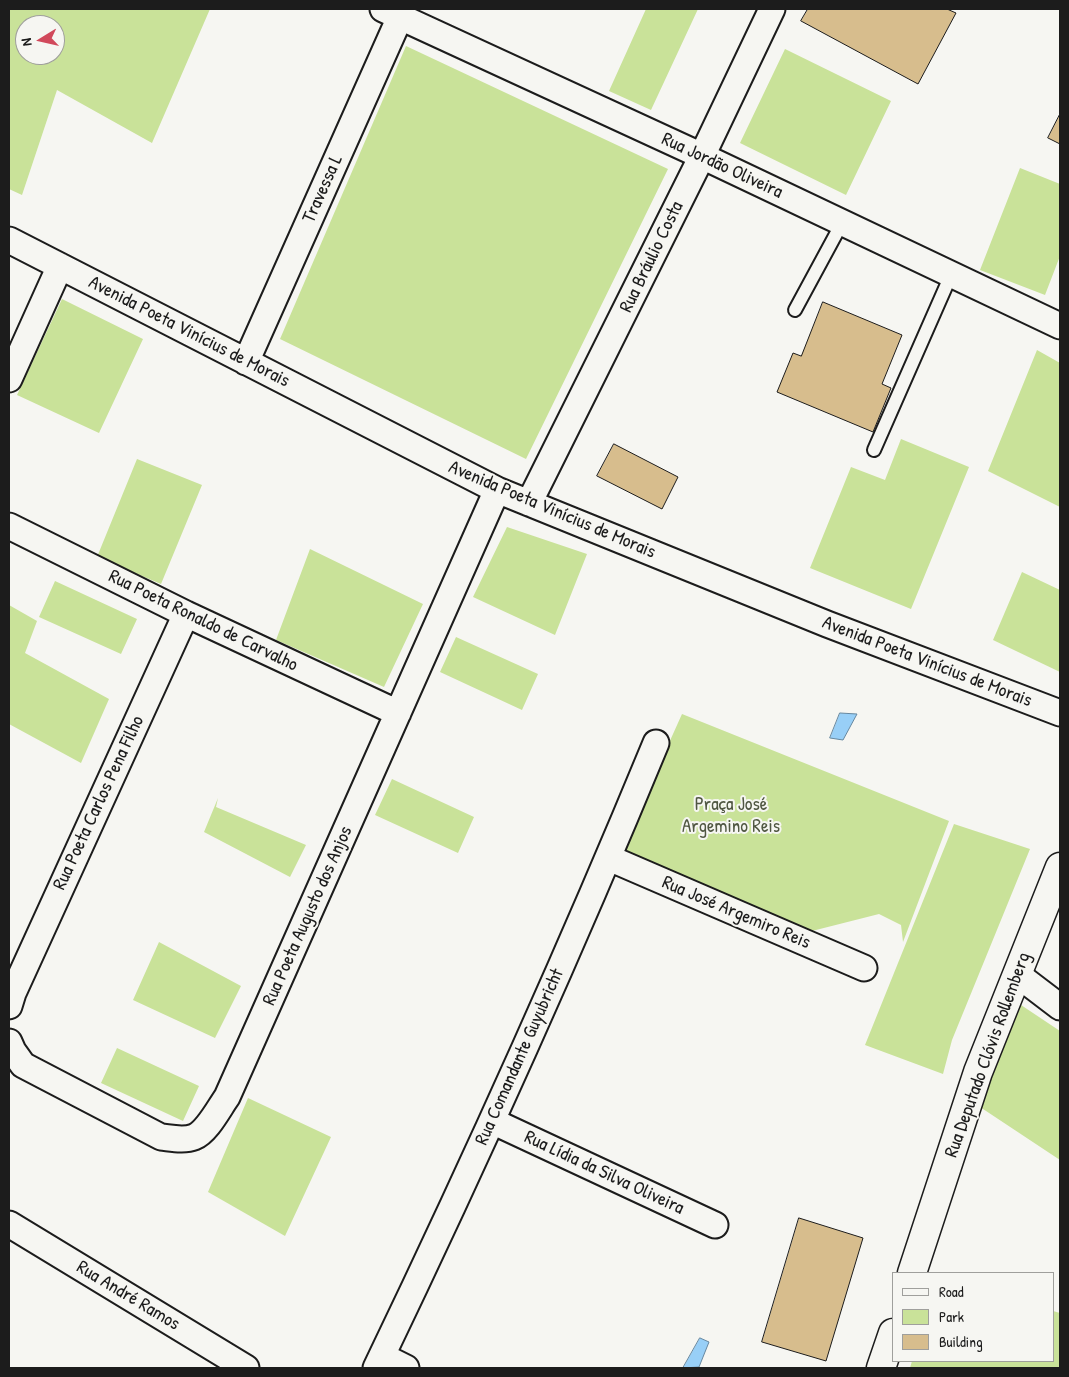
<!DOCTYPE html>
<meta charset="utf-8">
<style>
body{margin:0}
#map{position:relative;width:1069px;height:1377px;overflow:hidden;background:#f6f6f2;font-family:"Patrick Hand",sans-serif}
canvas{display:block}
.frame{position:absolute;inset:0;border:10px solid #1c1c1c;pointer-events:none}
.legend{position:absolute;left:892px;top:1272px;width:162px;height:90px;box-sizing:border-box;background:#f6f6f2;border:1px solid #9f9f9c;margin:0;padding:6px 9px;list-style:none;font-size:15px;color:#1c1c1c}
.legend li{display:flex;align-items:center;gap:10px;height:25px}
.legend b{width:25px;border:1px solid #9f9f9c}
.north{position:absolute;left:15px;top:15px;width:50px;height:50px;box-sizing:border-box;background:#f6f6f2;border:1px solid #9f9f9c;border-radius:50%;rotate:261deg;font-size:14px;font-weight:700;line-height:20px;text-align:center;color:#1c1c1c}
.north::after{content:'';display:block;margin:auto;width:18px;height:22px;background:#d1495b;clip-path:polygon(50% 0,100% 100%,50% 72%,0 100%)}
</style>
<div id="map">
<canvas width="1069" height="1377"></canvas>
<div class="frame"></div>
<ul class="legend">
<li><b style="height:6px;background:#f6f6f2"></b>Road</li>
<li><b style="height:14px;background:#c9e299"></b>Park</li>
<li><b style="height:14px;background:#d7bd8d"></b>Building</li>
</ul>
<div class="north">N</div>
</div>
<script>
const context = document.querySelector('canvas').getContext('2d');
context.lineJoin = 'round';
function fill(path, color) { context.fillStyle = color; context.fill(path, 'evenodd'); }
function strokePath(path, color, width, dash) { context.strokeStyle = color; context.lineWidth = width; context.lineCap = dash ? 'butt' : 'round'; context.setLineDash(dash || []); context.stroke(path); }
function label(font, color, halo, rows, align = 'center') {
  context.font = font + ' "Patrick Hand",sans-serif'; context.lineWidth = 4; context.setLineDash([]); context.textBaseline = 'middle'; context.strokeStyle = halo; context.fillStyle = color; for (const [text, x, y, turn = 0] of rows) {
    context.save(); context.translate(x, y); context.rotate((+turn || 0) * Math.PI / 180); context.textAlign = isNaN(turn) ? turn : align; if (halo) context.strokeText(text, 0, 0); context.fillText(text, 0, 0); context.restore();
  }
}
const green = new Path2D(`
 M9 9H210L152 143 57 90 22 195 9 189ZM25 25H55V55H25Z
 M646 9H698L651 110 609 91Z
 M406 46 668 169 526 459 280 339Z
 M785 49 891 101 846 195 740 143Z
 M1020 168 1060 184V256L1045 295 980 270Z
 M62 299 143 339 99 433 17 395Z
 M1037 350 1060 363V507L988 471Z
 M901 439 969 467 911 609 810 568 851 467 885 480Z
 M137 459 202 485 161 584 97 557Z
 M507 527 587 554 555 635 473 597Z
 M310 549 423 604 384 687 276 640Z
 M1022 572 1060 590V672L993 640Z
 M55 581 137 619 121 654 39 617Z
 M9 605 37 621 25 653 109 699 81 763 9 724Z
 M456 637 538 674 522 710 440 672Z
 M682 714 949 821 903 942 901 925 879 914 812 931 619 854Z
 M392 779 474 817 458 853 375 815Z
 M218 798 216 807 306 845 290 877 204 832Z
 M954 824 1030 849 952 1040 943 1074 865 1045Z
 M159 942 241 986 215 1038 133 1000Z
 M1021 1005 1060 1031V1160L980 1107Z
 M117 1048 199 1086 183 1121 101 1083Z
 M248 1098 331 1137 285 1236 208 1192Z
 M1053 1311 1060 1313V1368H910L912 1361H1053Z`);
const water = new Path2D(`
 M840 713 857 714 843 740 830 738Z
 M700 1338 709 1342 699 1367 683 1368Z`);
const building = new Path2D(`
 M808 9H947L956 13 918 84 801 21Z
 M1060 114V144L1048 138Z
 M823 302 902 335 882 384 891 388 873 432 777 392 793 353 801 356Z
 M614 444 678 477 662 509 597 476Z
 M799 1218 863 1238 826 1361 762 1342Z`);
const lane = new Path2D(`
 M795 310 842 223
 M874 450 951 275`);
const street = new Path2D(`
 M383 9 702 156 1060 326
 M9 240 497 490 827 624 1060 713
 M246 362 400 17
 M9 379 60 266
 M529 503 702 156 772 9
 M9 526 186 614 398 713
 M609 858 864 968
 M1018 975 1060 1007
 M9 1006 13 993 186 614
 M9 1042 13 1051 23 1065 161 1137C171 1138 184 1141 194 1137 207 1132 219 1108 227 1097L497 490
 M492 1121 715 1225
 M9 1224 246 1368
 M382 1356 406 1368
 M376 1368C475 1162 569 954 656 743`);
const secondary = new Path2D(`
 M912 1273 978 1072 1060 867
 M881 1368 893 1333`);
const streetNames = [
 ["Rua Jordão Oliveira",722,166,25],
 ["Travessa L",323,189,-66],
 ["Rua Bráulio Costa",652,257,-64],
 ["Avenida Poeta Vinícius de Morais",189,332,27],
 ["Avenida Poeta Vinícius de Morais",552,510,23],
 ["Rua Poeta Ronaldo de Carvalho",203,621,26],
 ["Avenida Poeta Vinícius de Morais",927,662,21],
 ["Rua Poeta Carlos Pena Filho",99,803,-65],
 ["Rua José Argemiro Reis",736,913,23],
 ["Rua Poeta Augusto dos Anjos",308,916,-66],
 ["Rua Deputado Clóvis Rollemberg",988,1055,-70],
 ["Rua Comandante Guyubricht",520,1057,-66],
 ["Rua Lídia da Silva Oliveira",604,1173,25],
 ["Rua André Ramos",128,1296,31]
];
const parkNames = [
 ["Praça José",731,805],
 ["Argemino Reis",731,827]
];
fill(green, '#c9e299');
fill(water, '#98cff7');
strokePath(water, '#66879f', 1);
fill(building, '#d7bd8d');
strokePath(building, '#1c1c1c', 1);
strokePath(lane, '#1c1c1c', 16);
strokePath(street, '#1c1c1c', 29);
strokePath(secondary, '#1c1c1c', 31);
strokePath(lane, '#f6f6f2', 12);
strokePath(street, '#f6f6f2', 25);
strokePath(secondary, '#f6f6f2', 28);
label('19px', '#1c1c1c', '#f6f6f2', streetNames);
label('19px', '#505742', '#f6f6f2', parkNames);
</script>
